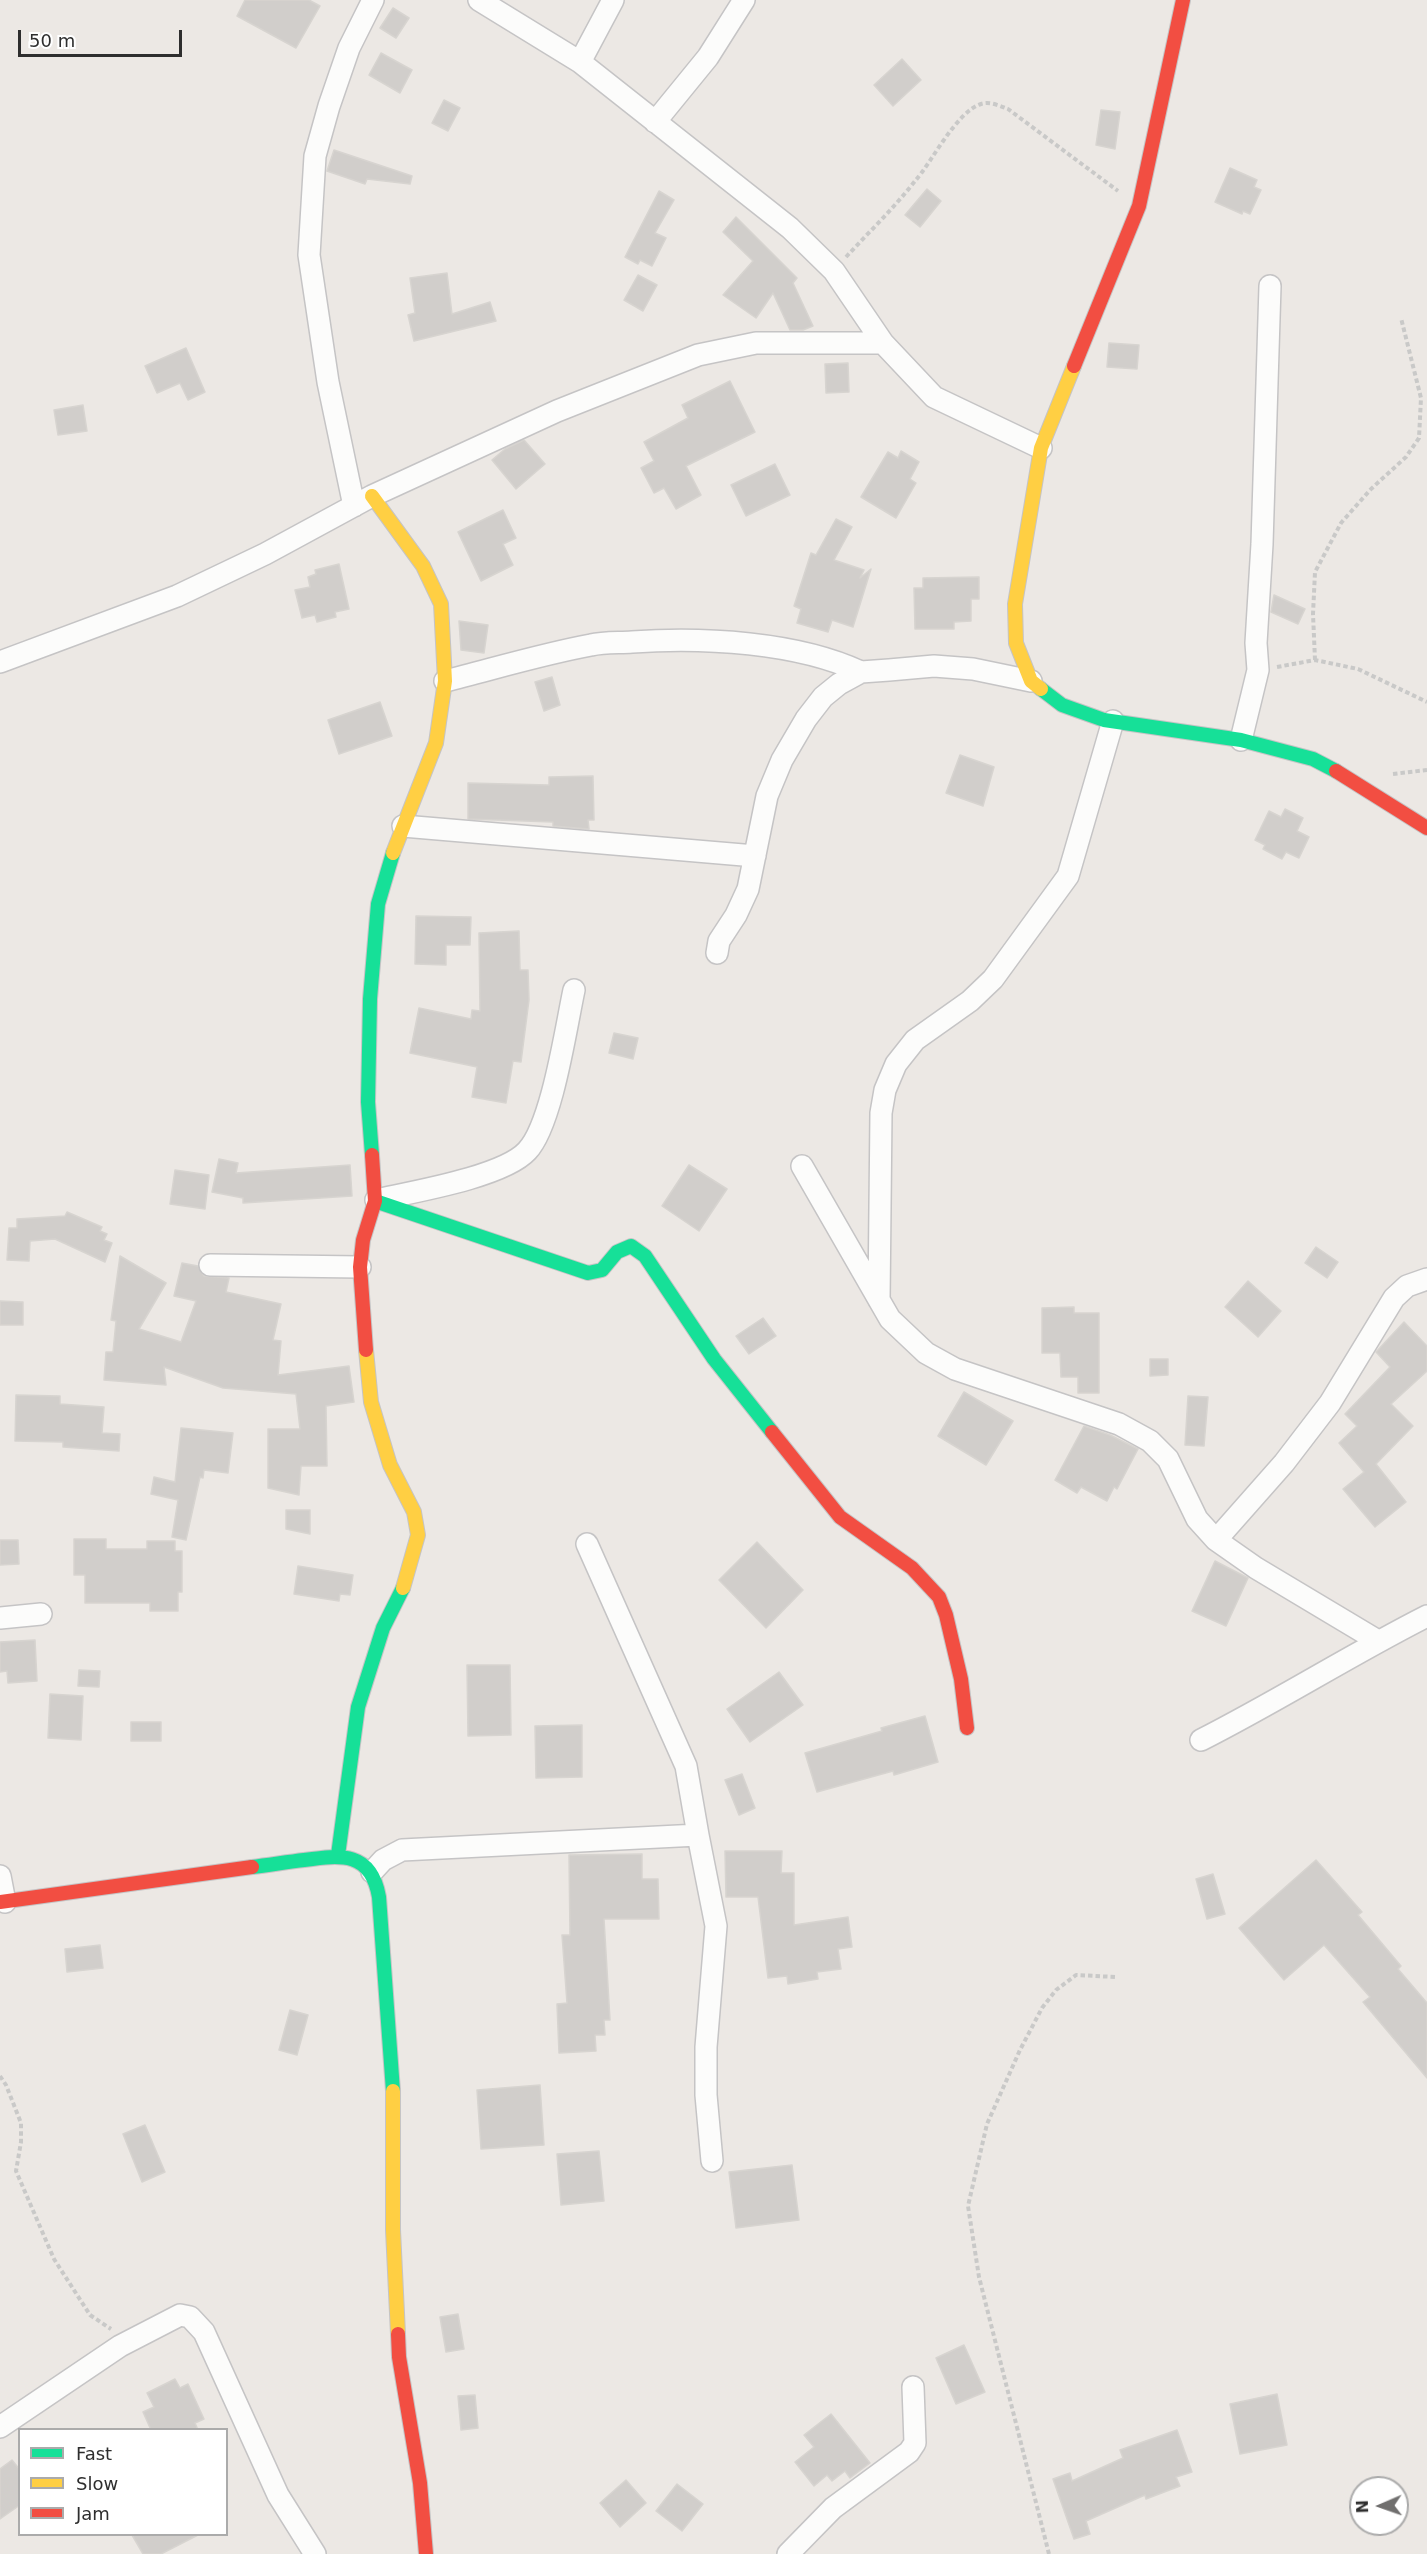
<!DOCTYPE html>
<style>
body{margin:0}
#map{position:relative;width:1427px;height:2554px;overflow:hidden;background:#ece8e4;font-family:"DejaVu Sans",sans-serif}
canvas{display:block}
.legend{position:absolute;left:18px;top:2428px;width:210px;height:108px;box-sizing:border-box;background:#fff;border:2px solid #ababab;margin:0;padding:8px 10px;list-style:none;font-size:18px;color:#2e2e2e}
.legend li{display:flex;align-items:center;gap:12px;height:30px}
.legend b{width:30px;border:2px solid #ababab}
.north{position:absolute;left:1349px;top:2476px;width:60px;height:60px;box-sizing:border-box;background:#fff;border:2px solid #ababab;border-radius:50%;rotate:268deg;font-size:16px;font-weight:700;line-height:24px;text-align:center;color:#2e2e2e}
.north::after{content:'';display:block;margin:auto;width:21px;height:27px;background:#706f6e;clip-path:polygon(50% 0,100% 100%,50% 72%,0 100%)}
.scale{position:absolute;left:18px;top:30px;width:164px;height:27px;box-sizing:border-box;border:3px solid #2e2e2e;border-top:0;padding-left:8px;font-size:18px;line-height:21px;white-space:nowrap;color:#2e2e2e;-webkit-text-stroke:4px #fff;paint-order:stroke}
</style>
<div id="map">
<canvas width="1427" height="2554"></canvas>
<ul class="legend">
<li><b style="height:8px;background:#16e098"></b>Fast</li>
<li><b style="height:8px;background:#ffcf43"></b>Slow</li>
<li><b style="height:8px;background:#f24e42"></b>Jam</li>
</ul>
<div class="north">N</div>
<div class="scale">50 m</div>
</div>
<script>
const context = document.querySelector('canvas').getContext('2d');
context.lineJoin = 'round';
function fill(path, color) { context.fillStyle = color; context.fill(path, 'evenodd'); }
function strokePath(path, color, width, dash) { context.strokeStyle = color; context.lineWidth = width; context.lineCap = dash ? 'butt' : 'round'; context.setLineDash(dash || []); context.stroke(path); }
const building = new Path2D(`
 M245 0H309L320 6 296 48 237 16Z
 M393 8 409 18 396 38 380 28Z
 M381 53 412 70 400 93 369 75Z
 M902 59 921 80 893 106 874 85Z
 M444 100 460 108 448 131 432 123Z
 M1101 110 1120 112 1115 149 1096 145Z
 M334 150 412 176 410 184 367 179 365 184 327 171Z
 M1230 168 1257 180 1254 187 1261 190 1250 214 1243 211 1242 214 1215 202Z
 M927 189 941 201 920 227 905 215Z
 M659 191 674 200 655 233 666 238 652 266 640 260 638 264 625 257Z
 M736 217 797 278 793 283 813 326 803 330H790L773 293 756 318 723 295 753 261 723 232Z
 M447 273 452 314 490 302 496 321 414 341 408 315 415 313 410 278Z
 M638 275 657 285 643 311 624 300Z
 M1109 343 1139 345 1137 369 1107 367Z
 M186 348 205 392 188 400 180 383 157 393 145 366Z
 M848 363 849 392 826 393 825 364Z
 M730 381 755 432 686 466 701 495 676 509 664 488 654 493 641 468 654 461 644 442 688 418 682 405Z
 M83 405 87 431 58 435 54 410Z
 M524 440 545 464 516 489 492 460 505 449Z
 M901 451 919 462 910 479 916 483 896 518 861 497 888 452 898 458Z
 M775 464 790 495 746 516 731 485Z
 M503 510 516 538 503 544 513 565 481 581 458 532Z
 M836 519 852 527 834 560 864 570 860 578 871 569 853 627 832 620 828 632 797 623 801 609 794 606 811 553 816 555Z
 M339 564 349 609 335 612 336 617 317 622 315 615 302 618 295 590 310 587 308 577 316 574 315 570Z
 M979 577V599H971V621L954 622V629H915L914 588H923V578Z
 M1274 595 1305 609 1298 624 1271 612Z
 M459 621 488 625 484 653 461 650Z
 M552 677 560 705 544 711 535 682Z
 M380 702 392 736 339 754 328 720Z
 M960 755 994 767 983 806 946 793Z
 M593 776 594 820H588L589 829 553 826V822L468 819V783L549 785V777Z
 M1285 809 1303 818 1297 831 1309 837 1299 858 1286 852 1282 859 1263 849 1265 845 1255 840 1269 811 1281 817Z
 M416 916 471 917 470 945H446V965L415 964Z
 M519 931 520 970H528L529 1000 521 1062 513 1061 506 1103 472 1097 477 1067 410 1053 419 1008 471 1019 472 1010 480 1011 479 933Z
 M614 1033 638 1038 633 1059 609 1053Z
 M219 1159 238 1163 236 1173 350 1165 352 1196 243 1203V1198L212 1192Z
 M689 1165 727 1189 699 1231 662 1206Z
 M175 1170 209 1175 205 1209 170 1204Z
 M67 1212 102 1227 100 1231 107 1234 104 1240 112 1243 105 1262 55 1239 30 1241 29 1261 7 1260 9 1228H17V1219L65 1216Z
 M1316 1247 1338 1262 1327 1278 1305 1263Z
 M120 1256 166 1283 139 1329 181 1342 196 1301 174 1296 182 1263 198 1266 204 1276 229 1278 226 1292 281 1304 273 1340 281 1341 278 1375 349 1366 354 1402 326 1406 327 1466H301L299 1495 268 1488V1429H300L296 1394 223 1388 164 1367 166 1385 104 1380 106 1352H113L116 1321 111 1320Z
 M1248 1281 1281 1311 1258 1337 1225 1307Z
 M0 1301 23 1302V1325H0Z
 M1074 1307V1313H1099V1393H1078V1377H1061L1060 1353H1042V1308Z
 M763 1318 776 1336 749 1354 736 1336Z
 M1404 1322 1427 1346V1371L1391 1404 1413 1426 1376 1464 1406 1502 1375 1527 1343 1489 1364 1472 1339 1443 1357 1426 1345 1414 1390 1367 1376 1352Z
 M1150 1359H1168V1375L1150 1376Z
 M964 1392 1013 1421 986 1465 938 1436Z
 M16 1395 60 1396V1404L104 1407 102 1433 120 1434 119 1451 63 1447V1442L15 1441Z
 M1188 1396 1208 1397 1204 1446 1185 1445Z
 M1084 1426 1110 1435 1138 1449 1117 1489 1114 1487 1107 1501 1081 1487 1077 1493 1055 1480Z
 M181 1428 233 1433 228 1473 204 1470 203 1478 200 1477 186 1540 172 1537 178 1500 151 1494 154 1477 175 1482Z
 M286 1510H310V1534L286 1529Z
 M74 1539H106V1549H147V1541H175V1551H182V1592H178V1611H150V1603H85V1575H74Z
 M0 1540H18L19 1564 0 1565Z
 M757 1542 803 1590 766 1628 719 1580Z
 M1215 1561 1248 1578 1226 1626 1192 1611Z
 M298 1566 353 1575 350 1595 340 1594 339 1601 294 1594Z
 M35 1640 37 1681 8 1683 7 1671 0 1672V1642Z
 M467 1665H510L511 1735 468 1736Z
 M79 1670 100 1671 99 1687 78 1686Z
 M779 1672 803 1705 750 1742 727 1709Z
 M50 1694 83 1696 81 1740 48 1738Z
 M925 1716 938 1762 894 1775 893 1771 817 1792 805 1753 882 1731 881 1728Z
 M131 1722H161V1741H131Z
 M582 1725V1777L536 1778 535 1726Z
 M742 1774 755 1808 739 1815 725 1780Z
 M725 1851H782L781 1873H794V1925L848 1917 852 1947 838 1949 841 1969 817 1972 818 1979 788 1984 787 1976 768 1978 758 1897H726Z
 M642 1854V1879H658L659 1919H604L610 2020H604L605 2035H595L596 2051 559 2053 557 2004 567 2003 562 1935H570L569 1855Z
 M1316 1860 1362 1912 1358 1915 1401 1966 1398 1969 1427 2003V2078L1363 2002 1370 1997 1324 1945 1284 1980 1239 1928Z
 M1213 1874 1225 1914 1207 1919 1196 1879Z
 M100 1945 103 1968 67 1972 65 1949Z
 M290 2010 308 2015 297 2055 279 2050Z
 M540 2085 544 2145 481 2149 477 2090Z
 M145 2125 165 2172 142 2182 123 2134Z
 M599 2151 604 2201 561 2205 557 2154Z
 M792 2165 799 2220 736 2228 729 2172Z
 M458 2314 464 2349 446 2352 440 2317Z
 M964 2345 985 2392 956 2404 936 2358Z
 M175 2379 180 2388 188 2384 204 2419 195 2423 198 2430H151L143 2412 154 2407 147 2393Z
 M1277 2394 1287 2445 1240 2454 1230 2404Z
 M475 2395 478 2428 461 2430 458 2396Z
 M831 2414 870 2463 850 2478 845 2471 832 2481 827 2475 814 2486 795 2462 814 2447 804 2435Z
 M1177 2430 1192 2472 1176 2477 1180 2486 1146 2499 1145 2495 1086 2521 1090 2534 1074 2539 1053 2479 1070 2473 1072 2481 1123 2458 1120 2450Z
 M12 2460 20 2470V2505L0 2519V2469Z
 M626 2480 646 2503 620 2527 600 2503Z
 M677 2484 703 2504 682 2531 656 2511Z
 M132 2535H198L161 2554H143Z`);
const path = new Path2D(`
 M846 257C869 232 894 208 915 181 932 162 956 112 981 104 990 101 1000 106 1008 109L1118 191
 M1315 660 1313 614 1315 572 1341 523 1371 489 1406 457 1419 438 1421 398 1401 318
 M1277 667 1315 660 1358 669 1427 702
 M1393 774 1427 770
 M0 2076 6 2085 21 2123V2142L16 2171 54 2259 90 2315 111 2329
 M1049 2554 979 2277 968 2206 987 2124 1020 2050 1042 2008 1056 1990 1076 1975 1115 1977`);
const street = new Path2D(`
 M479 0 580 62 790 228 834 271 883 343 934 397 1041 448
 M580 62 613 0
 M655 122 708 57 744 0
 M354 506 328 382 309 255 315 156 329 106 349 48 373 0
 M0 662 177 596 265 554 372 496 557 411 698 355 756 343H883
 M445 681C493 669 542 654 591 645 604 642 619 643 632 642 703 637 797 642 861 672
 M1241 740 1258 670 1256 643 1262 544 1270 286
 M403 826 755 856
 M717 953 719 941 736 915 748 889 767 796 782 760 806 719 823 697 839 684 861 672 889 670 934 666 973 669 1031 681
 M802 1166 890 1319 926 1353 955 1369 1119 1424 1150 1441 1168 1459 1197 1519 1216 1540 1256 1568 1378 1641
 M376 1200C412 1192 503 1177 527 1151 552 1125 566 1027 574 990
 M210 1265 360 1267
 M879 1300 881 1113 885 1090 896 1064 915 1040 970 1001 993 979 1068 876 1113 721
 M1216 1540 1284 1463 1330 1403 1394 1298 1407 1286 1427 1279
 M587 1544 686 1766 698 1835
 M0 1618 41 1614
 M1201 1740C1278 1701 1350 1655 1427 1616
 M372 1872 383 1860 402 1850 698 1835 716 1926 706 2047V2095L712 2161
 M0 1876 5 1902
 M0 2427 120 2346 180 2315 190 2317 204 2332 278 2495 315 2554
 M788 2554 833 2508 909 2452 915 2443 913 2387`);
const fast = new Path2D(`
 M1041 689 1062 705 1104 720 1241 740 1313 759 1336 771
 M372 1155 368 1102 370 999 378 904 393 853
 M375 1201 588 1273 602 1270 617 1252 631 1246 645 1256 714 1359 772 1432
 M338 1855 358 1707 383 1628 403 1588
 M252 1867C269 1865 287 1862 304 1860 341 1855 371 1851 379 1897L393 2091`);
const slow = new Path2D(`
 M372 496 423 566 441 604 445 681 436 743 393 853
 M1041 689 1031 681 1016 643 1015 604 1041 448 1074 366
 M366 1350 371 1402 390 1465 414 1512 418 1535 403 1588
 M393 2091V2230L398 2334`);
const jam = new Path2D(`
 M1074 366 1139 206 1183 0
 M1336 771 1427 828
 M366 1350 360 1267 363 1240 375 1201 372 1155
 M772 1432 840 1517 912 1568 939 1597 946 1615 961 1679 967 1728
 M0 1902 252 1867
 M398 2334 399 2357 420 2483 426 2554`);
fill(building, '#d1cecb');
strokePath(building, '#d7d4d0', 1.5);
strokePath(street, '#c5c4c5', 24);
strokePath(fast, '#c5c4c5', 16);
strokePath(slow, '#c5c4c5', 16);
strokePath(jam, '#c5c4c5', 16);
strokePath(path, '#c9c9c8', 4, [4.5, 3]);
strokePath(street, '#fcfcfb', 21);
strokePath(fast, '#16e098', 14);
strokePath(slow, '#ffcf43', 14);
strokePath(jam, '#f24e42', 14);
</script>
